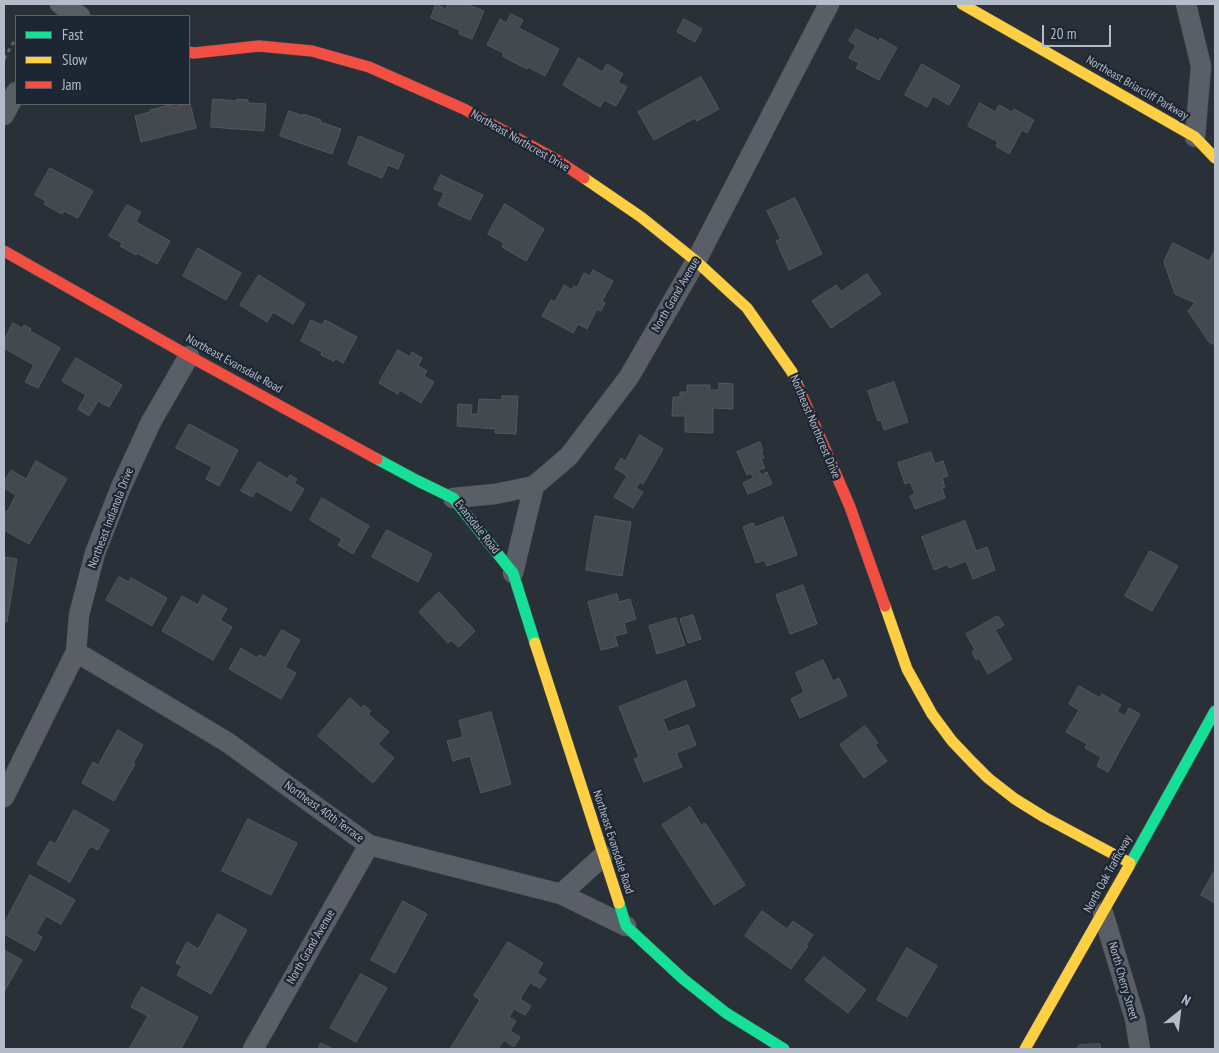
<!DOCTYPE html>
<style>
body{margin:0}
#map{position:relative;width:1219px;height:1053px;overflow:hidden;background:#2a3038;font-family:"PT Sans Narrow",sans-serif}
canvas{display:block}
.frame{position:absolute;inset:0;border:5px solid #b4bcc9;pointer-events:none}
.legend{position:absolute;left:15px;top:15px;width:175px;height:90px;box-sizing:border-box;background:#1d2633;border:1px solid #59626f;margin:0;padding:6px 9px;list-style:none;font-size:15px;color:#b4bcc9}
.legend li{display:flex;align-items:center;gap:10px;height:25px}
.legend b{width:25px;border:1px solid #59626f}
.north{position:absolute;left:1154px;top:988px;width:50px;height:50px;-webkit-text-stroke:4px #1d2633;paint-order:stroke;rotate:29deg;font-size:14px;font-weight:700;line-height:20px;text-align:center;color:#b4bcc9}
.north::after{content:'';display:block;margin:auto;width:18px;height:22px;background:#b4bcc9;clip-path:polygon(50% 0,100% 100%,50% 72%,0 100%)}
.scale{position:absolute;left:1042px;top:25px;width:69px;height:22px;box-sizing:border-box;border:2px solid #b4bcc9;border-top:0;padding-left:6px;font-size:15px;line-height:18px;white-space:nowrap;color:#b4bcc9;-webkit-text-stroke:4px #1d2633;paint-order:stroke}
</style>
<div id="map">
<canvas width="1219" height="1053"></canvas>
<div class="frame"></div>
<ul class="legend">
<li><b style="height:6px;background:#16e098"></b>Fast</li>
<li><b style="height:6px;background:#ffcf43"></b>Slow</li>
<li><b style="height:6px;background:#f24e42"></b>Jam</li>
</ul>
<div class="north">N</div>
<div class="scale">20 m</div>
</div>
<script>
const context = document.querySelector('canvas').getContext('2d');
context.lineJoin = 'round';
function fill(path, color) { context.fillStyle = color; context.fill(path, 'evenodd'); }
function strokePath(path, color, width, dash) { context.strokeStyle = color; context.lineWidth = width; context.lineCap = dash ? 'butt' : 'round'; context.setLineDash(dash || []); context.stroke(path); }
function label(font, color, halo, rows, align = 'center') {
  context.font = font + ' "PT Sans Narrow",sans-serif'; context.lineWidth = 4.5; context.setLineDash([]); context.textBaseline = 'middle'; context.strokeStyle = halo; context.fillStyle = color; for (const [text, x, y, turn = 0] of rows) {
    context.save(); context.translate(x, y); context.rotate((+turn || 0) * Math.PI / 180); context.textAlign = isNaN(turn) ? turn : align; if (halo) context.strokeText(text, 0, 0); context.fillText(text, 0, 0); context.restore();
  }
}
const building = new Path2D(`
 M436 4 446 9 448 4H466L484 11 472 39 459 34 460 30 431 18Z
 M511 14 523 20 519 28 559 49 545 76 528 67 527 69 502 56 504 53 487 45 500 19 506 23Z
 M684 19 702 29 695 42 677 32Z
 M856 29 879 41 880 38 897 48 879 80 856 68 859 63 849 58 856 45 849 41Z
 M579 58 602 72 607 64 623 74 618 82 627 87 616 106 604 100 600 107 563 85Z
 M922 64 960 86 949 105 933 96 927 107 905 95Z
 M701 77 719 109 697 121 695 118 654 140 638 112Z
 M213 99 237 101V99L248 100V103L266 104 264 131 211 127Z
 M189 103H190L196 128 141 142 135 116 150 112V110L173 104 174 107Z
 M980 103 995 112 999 105 1012 112 1014 109 1034 120 1027 133 1022 130 1009 154 996 146 998 142 968 126Z
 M289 111 303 116V114L321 120 320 122 341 129 332 154 280 136Z
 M359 136 404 155 398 169 388 165 382 178 348 164Z
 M50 168 93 191 78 218 64 211 62 214 44 204 46 201 35 195Z
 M441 175 483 195 470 220 438 205 444 193 434 189Z
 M795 198 822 254 789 270 776 241 781 239 767 211Z
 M505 204 544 229 526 261 502 247 504 243 488 234Z
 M127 205 141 212 136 222 170 241 157 264 137 253 136 255 120 246 122 243 109 236Z
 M1173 243 1209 261 1215 250V345L1209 342 1188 311 1195 303 1175 294 1164 262Z
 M198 248 241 273 226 300 183 276Z
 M593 270 613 281 602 301 605 303 601 311 597 309 587 329 578 324 573 333 542 316 551 300 555 302 564 285 572 290 574 286 577 288 584 273 590 276Z
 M867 274 881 294 831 328 812 301 836 285 841 291Z
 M259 275 305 304 293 324 273 312 267 322 240 305Z
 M311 320 322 325 325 320 357 337 343 363 336 359 334 361 321 355 322 352 301 341Z
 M13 323 22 328 24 325 31 329 30 331 60 348 38 388 25 382 34 365 4 348V341Z
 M398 350 410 357 412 352 422 358 418 366 427 371 424 376 434 382 421 403 400 390 398 394 379 383Z
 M76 358 122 385 109 407 98 401 89 416 78 409 86 395 62 381Z
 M894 382 908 422 884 430 881 420 878 421 868 391Z
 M719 383 733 384V409L713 408V433L685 432V416H672L673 397H680V392H687V385H710V390H719Z
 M502 396H518L516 434 495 433 496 429 457 426 458 404 472 405 471 414H478L479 399 502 400Z
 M189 424 238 450 219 486 206 479 212 467 176 448Z
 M640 435 663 449 643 484 640 482 636 488 643 492 633 508 614 497 627 476 615 468 621 458 625 461Z
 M760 442 763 451H761L764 458 761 459 765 468 759 470 761 475 767 472 772 484 748 494 743 483 753 478 751 473 747 475 737 452Z
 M931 452 935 464 943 461 948 476 942 478 945 487 942 488 945 498 915 509 910 496 915 494 910 482 905 484 898 463Z
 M36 461 67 479 29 544 4 530V510L7 512 16 495 4 488V482L11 470 26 479Z
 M259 462 288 479 290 475 297 479 294 483 304 489 291 511 256 491 252 497 241 491Z
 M322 498 369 526 353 554 338 545 342 539 310 520Z
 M595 516 631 522 622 576 586 570Z
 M783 517 797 555 767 566 764 560 756 563 743 527 753 523 755 527Z
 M965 521 976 551 987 547 995 570 973 579 966 561 949 568 948 564 934 570 922 537Z
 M387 530 432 554 418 582 372 557Z
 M1150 551 1178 566 1152 611 1125 596Z
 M4 557 17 559 7 622H4Z
 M119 577 129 582 131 578 167 598 152 626 106 600Z
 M803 585 817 624 790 634 776 595Z
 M439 592 475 631 459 647 451 640 448 643 419 612Z
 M617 594 619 602 630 599 636 619 624 623 627 633 615 636 618 646 601 650 588 602Z
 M203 595 227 609 220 620 232 627 213 660 162 631 182 596 198 605Z
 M693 615 701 639 688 643 680 619Z
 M998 616 1004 625 995 630 1012 659 988 674 979 658 976 660 972 652 975 650 966 634Z
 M676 618 685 645 657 654 649 626Z
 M282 630 300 640 285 667 296 673 281 699 229 669 241 648 257 658 259 655 265 658Z
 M823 660 833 681 839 678 847 696 800 718 791 699 804 692 796 673Z
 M686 681 695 706 663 719 668 732 688 725 696 745 676 753 682 767 644 782 634 759 639 757 619 707Z
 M1079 686 1100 698 1102 694 1121 705 1117 711 1125 716 1129 708 1140 714 1108 772 1097 766 1101 757 1085 748 1087 744 1066 732 1079 710 1069 704Z
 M350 698 361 708 364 705 371 711 368 714 389 732 378 744 394 758 373 783 318 736Z
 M491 712 511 784 481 793 470 756 453 761 447 741 463 737 459 721Z
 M865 726 878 743 875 745 887 761 864 778 840 745Z
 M118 730 143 745 133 763 135 764 114 801 82 783 93 762 98 765Z
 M690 807 701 825 705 823 745 885 714 905 662 825Z
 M74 810 109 830 98 850 90 846 70 882 37 864 50 841 55 844Z
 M248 819 297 843 271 895 222 871Z
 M1215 870V903L1201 895Z
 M30 875 75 900 61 924 46 916 36 934 42 937 35 951 4 934V924Z
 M403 901 427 914 395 973 371 960Z
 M762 911 787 929 793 921 813 935 806 945 808 946 791 969 745 936Z
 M218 914 247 930 211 994 177 975 182 966 176 963 187 942 198 949Z
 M508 942 543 963 537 973 546 979 540 988 530 983 520 999 531 1006 525 1015 514 1009 509 1017 516 1021 510 1031 520 1037 514 1047 504 1040 498 1049H450L480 1000 474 996Z
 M907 948 937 966 907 1017 877 1000Z
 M4 950 22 960 4 992Z
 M824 957 866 990 848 1013 805 980Z
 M361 974 387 988 356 1042 330 1028Z
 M142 987 198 1017 181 1049H129L148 1016 131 1007Z
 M321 1043 333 1049H318Z
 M1100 1044 1101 1049H1077L1079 1045Z`);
const path = new Path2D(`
 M4 59 16 38`);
const street = new Path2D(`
 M60 4 80 16
 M1186 4 1201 66 1195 137
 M4 115 16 92
 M453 498 495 494 534 486
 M513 573 534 486 569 456 629 377 696 261 829 4
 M76 652 227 742 369 845 561 894 626 926
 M4 797 76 652 79 615 95 553 121 487 151 422 189 356
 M561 894 603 856
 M1103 913 1135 1019 1140 1049
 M253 1049 369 845`);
const fast = new Path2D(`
 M377 459 418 481 453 498 513 573 535 643
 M1129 866 1215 711
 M619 903 626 926 682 978 726 1013 784 1049`);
const slow = new Path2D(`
 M962 4 1195 137 1215 158
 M584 178 641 217 696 261 747 308 792 372 798 386
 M885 606 907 669 932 714 952 741 972 762 988 778 1015 799 1044 817 1130 863
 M535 643 619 903
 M1025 1049 1129 866`);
const jam = new Path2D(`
 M189 52 194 53 259 46 312 51 369 67 464 109 557 160 584 178
 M4 251 189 356 377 459
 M798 386 850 507 885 606`);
const streetNames = [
 ["Northeast Briarcliff Parkway",1137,88,30],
 ["Northeast Northcrest Drive",520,141,30],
 ["North Grand Avenue",676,295,-60],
 ["Northeast Evansdale Road",234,364,29],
 ["Northeast Northcrest Drive",815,427,67],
 ["Northeast Indianola Drive",111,518,-69],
 ["Evansdale Road",477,527,52],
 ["Northeast 40th Terrace",324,812,36],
 ["Northeast Evansdale Road",613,842,72],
 ["North Oak Trafficway",1108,874,-61],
 ["North Grand Avenue",311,947,-60],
 ["North Cherry Street",1123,981,74]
];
fill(building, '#444950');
strokePath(building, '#52575f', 1);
strokePath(street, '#484c53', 21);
strokePath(fast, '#484c53', 12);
strokePath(slow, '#484c53', 12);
strokePath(jam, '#484c53', 12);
strokePath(path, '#5d636a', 3, [4, 4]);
strokePath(street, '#5a5e66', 20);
strokePath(fast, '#16e098', 11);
strokePath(slow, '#ffcf43', 11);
strokePath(jam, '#f24e42', 11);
label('12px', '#b4bcc9', '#1d2633', streetNames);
</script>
